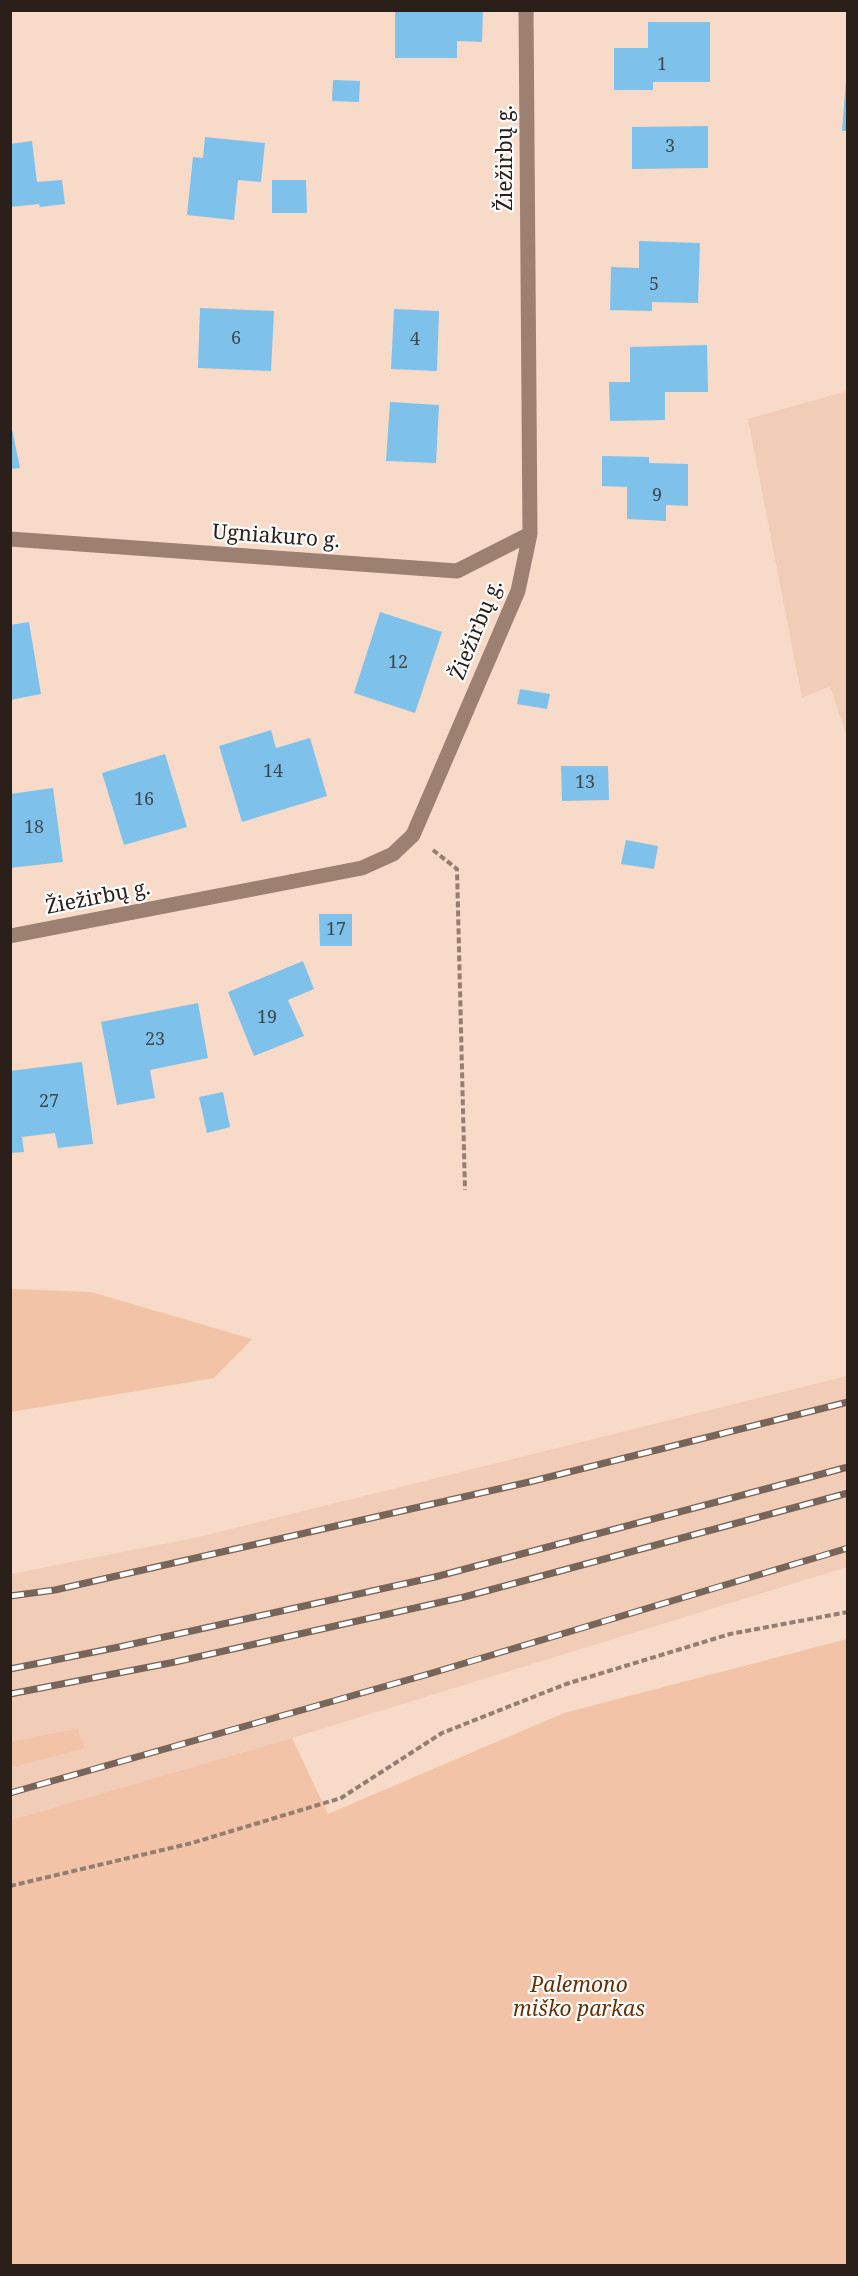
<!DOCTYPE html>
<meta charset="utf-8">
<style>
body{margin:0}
#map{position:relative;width:858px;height:2276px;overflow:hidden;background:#f8dac8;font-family:"Noto Serif",serif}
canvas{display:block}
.frame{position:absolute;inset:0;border:12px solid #2b2019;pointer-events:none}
</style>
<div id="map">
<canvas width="858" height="2276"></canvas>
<div class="frame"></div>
</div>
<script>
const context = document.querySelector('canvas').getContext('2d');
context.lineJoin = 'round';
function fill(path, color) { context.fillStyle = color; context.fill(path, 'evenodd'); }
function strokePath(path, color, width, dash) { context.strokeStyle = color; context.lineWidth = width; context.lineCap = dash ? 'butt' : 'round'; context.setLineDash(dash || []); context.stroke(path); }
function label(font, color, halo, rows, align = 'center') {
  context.font = font + ' "Noto Serif",serif'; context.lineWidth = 4.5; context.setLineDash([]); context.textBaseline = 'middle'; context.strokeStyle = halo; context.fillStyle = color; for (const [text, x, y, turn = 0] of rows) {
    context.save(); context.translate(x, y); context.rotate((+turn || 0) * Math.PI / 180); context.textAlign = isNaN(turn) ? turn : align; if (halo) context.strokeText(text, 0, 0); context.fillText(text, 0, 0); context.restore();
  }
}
const built = new Path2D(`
 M847 391H848L847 737 830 686 802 698 748 419Z
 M847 1376V1567L292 1738 11 1820V1768L85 1748 78 1728 11 1742V1574L199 1537Z`);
const green = new Path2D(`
 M11 1289 91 1292 252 1339 214 1378 11 1412Z
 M847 1639V2265H11V1820L292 1738 328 1814 564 1713Z
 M78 1728 85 1748 11 1768V1742Z`);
const building = new Path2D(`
 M395 10H483L482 42 457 41V58H395Z
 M648 22H710V82H653V90H614V48H648Z
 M333 80 360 81 359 102 332 101Z
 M846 81H848V131H842Z
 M708 126V168L632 169V127Z
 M205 137 265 143 261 182 238 180 234 220 187 215 193 157 203 158Z
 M32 141 37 182 62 180 65 204 40 207 39 204 10 207V144Z
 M272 180H306L307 213H272Z
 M639 241 700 243 698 303 652 302V311L610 310 611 267 639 268Z
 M200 308 274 311 271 371 198 368Z
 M394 309 439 311 437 371 391 369Z
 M707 345 708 392H665V420L610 421 609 382H630V347Z
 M390 402 439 405 436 463 386 461Z
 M10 429H12L20 468 10 469Z
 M602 456 649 457V463L688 464V506L666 505V521L627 519V487L602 486Z
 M380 612 442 632 415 713 354 693Z
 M29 622 41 694 10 700V625Z
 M520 689 550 694 547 709 517 704Z
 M271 730 276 748 310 738 327 796 242 822 219 746Z
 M165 754 187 827 124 845 102 773Z
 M561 766H608L609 800 562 801Z
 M53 788 63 862 10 868V794Z
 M626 840 658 846 654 869 621 864Z
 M319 914H352V946H320Z
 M303 961 314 989 288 1000 304 1036 254 1056 228 992Z
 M198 1003 208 1058 150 1070 155 1098 117 1105 101 1022Z
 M82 1062 93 1144 58 1148 55 1133 22 1137 24 1152 10 1153V1071Z
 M223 1092 230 1127 207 1133 199 1097Z`);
const path = new Path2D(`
 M433 850 457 869 465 1190
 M10 1886 192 1843 341 1798 442 1733 566 1684 730 1634 848 1612`);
const minor = new Path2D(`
 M10 539 457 571 530 534
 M10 936 362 868 393 854 413 835 518 591 530 534 526 10`);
const rail = new Path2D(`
 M10 1596 55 1590 529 1482 848 1402
 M10 1669 119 1647 435 1577 848 1467
 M10 1694 175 1662 464 1597 848 1493
 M10 1793 432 1673 848 1548`);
const numberNames = [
 ["1",662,65],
 ["3",670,147],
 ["5",654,285],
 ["6",236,339],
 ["4",415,340],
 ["9",657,496],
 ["12",398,663],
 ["14",273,772],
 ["13",585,783],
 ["16",144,800],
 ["18",34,828],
 ["17",336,930],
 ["19",267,1018],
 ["23",155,1040],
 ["27",49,1102]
];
const streetNames = [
 ["Žiežirbų g.",506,158,-90],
 ["Ugniakuro g.",276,537,4],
 ["Žiežirbų g.",477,630,-68],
 ["Žiežirbų g.",98,898,-11]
];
const parkNames = [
 ["Palemono",579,1986],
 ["miško parkas",579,2010]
];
fill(built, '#f1ccb7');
fill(green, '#f2c3a7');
fill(building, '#7ec2eb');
strokePath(path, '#937e72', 4, [6, 3]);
strokePath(minor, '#9c8071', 15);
strokePath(rail, '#78655a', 7);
strokePath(rail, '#fff', 4.5, [14]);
label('18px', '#40484e', null, numberNames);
label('21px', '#2b2019', '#fff', streetNames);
label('italic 21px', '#693001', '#fff', parkNames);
</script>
